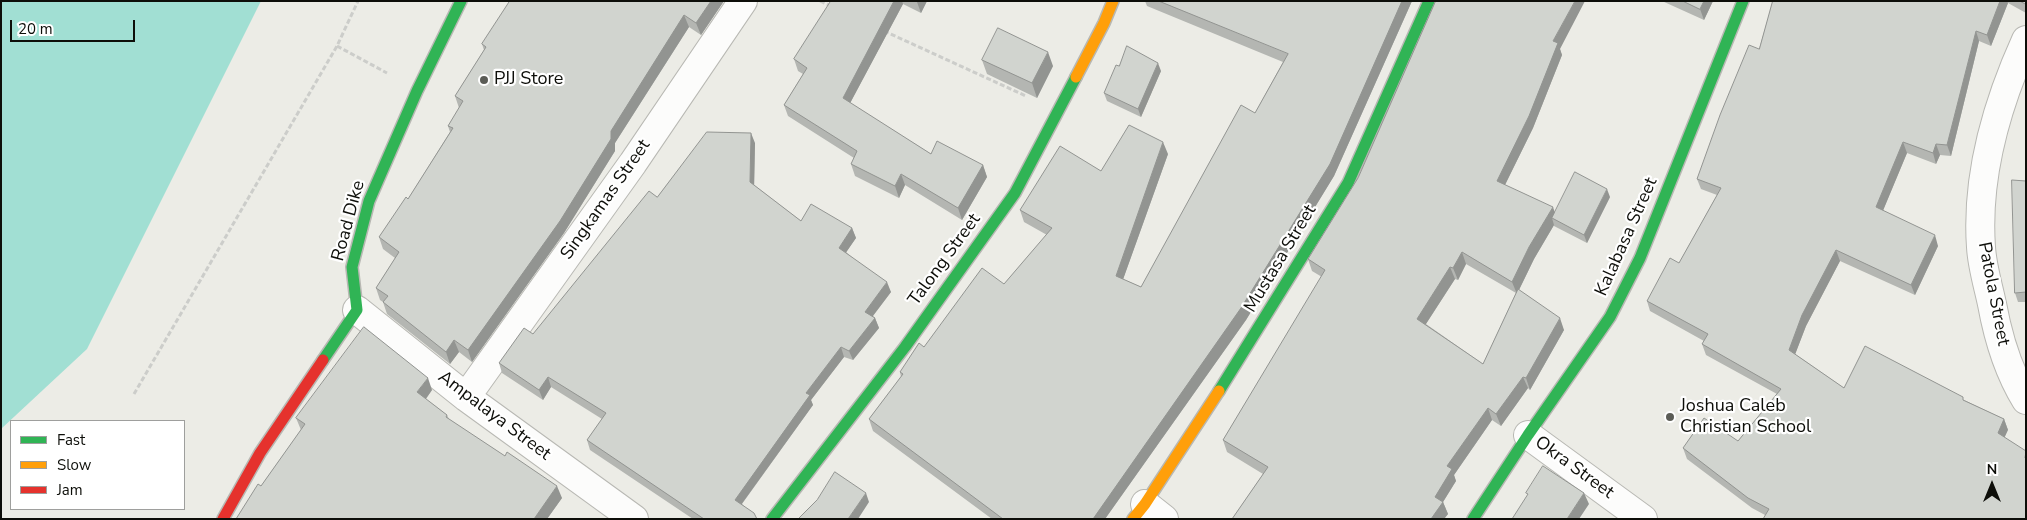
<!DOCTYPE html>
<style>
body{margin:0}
#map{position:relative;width:2027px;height:520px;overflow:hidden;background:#ecece6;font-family:"Nunito Sans",sans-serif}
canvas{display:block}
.frame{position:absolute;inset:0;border:2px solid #0d0e09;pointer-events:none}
.legend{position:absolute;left:10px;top:420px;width:175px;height:90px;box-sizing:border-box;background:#fff;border:1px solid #9e9f9d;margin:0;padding:6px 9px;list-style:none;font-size:15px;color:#0d0e09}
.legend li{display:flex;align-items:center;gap:10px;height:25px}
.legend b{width:25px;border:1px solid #9e9f9d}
.north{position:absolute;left:1967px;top:460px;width:50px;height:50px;-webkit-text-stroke:4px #fff;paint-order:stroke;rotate:0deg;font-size:14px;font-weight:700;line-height:20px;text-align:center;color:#0d0e09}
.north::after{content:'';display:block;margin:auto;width:18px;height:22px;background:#0d0e09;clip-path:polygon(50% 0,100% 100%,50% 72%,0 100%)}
.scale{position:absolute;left:10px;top:20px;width:125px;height:22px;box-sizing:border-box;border:2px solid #0d0e09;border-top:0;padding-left:6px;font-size:15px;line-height:18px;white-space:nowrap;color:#0d0e09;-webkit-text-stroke:4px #fff;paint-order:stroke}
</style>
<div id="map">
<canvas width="2027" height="520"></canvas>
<div class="frame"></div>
<ul class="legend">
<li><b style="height:6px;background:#30b455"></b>Fast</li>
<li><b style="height:6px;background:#ff9f0a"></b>Slow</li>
<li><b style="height:6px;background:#e5322d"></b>Jam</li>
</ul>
<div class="north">N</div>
<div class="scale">20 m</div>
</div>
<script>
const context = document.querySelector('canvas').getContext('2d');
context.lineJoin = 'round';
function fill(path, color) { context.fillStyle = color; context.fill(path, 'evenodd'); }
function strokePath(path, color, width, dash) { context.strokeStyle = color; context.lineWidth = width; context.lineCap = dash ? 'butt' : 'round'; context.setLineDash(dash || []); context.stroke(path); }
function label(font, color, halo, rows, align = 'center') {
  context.font = font + ' "Nunito Sans",sans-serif'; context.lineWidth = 4.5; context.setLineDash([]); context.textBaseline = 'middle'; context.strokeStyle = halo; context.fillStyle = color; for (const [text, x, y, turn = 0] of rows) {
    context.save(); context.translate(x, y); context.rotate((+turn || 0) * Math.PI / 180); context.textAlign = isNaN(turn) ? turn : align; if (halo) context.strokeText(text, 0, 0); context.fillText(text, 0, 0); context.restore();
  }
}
const water = new Path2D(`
 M1 1H261L87 349 1 429Z`);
const path = new Path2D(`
 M820 1 831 6
 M884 31 1026 96
 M337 46 387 73
 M134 394 337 46 358 1`);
const street = new Path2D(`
 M2026 40C1997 104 1976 177 1981 247 1982 266 1988 285 1992 304 1998 337 2008 371 2026 400
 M357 310 466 397 634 519
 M466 397 633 163 743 1
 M1528 435 1643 519
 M1145 504 1164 519`);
const fast = new Path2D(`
 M323 360 357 310 352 267 369 201 417 91 461 1
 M1219 391 1348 183 1429 1
 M772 519 905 347 1015 193 1076 77
 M1473 519 1528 435 1610 317 1640 258 1743 1`);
const slow = new Path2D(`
 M1076 77 1104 23 1113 1
 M1133 519 1145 504 1219 391`);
const jam = new Path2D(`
 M223 519 260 453 323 360`);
const wall = new Path2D(`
 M510 1H724L701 35 689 27 615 143V151L564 233 472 362 459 352 450 364 387 314 383 302 380 300 376 288 395 258 383 249 379 237 408 199 450 132 448 126 459 108 455 96 484 50 482 44Z
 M831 1H927L921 13 903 4 850 103 931 154 983 165 987 177 962 220 905 185 899 198 855 176 851 164 854 158 788 116 784 105 803 74 798 71 794 59Z
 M1145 1H1412L1334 176 1246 320 1105 519H992L873 431 869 419 901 377 900 372 924 347 1004 284 1047 235 1024 222 1020 210 1101 171 1168 154 1123 279 1141 287 1255 113 1283 62 1147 6Z
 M1662 1H1713L1704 20Z
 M1773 1H2026V13L2008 3 1991 46 1979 41 1951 156 1940 155 1936 164 1907 153 1883 210 1938 246 1915 295 1840 261 1806 326 1795 354 1844 388 1964 400 2004 419 2008 430 1765 515 1752 508 1687 459 1683 448 1738 441 1777 394 1706 355 1702 344 1704 341 1650 311 1647 301 1679 263 1717 195 1701 189 1697 179 1759 49Z
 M1560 49 1562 55 1533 128 1505 185 1555 212 1610 197 1587 243 1554 226V225L1534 259 1519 290 1564 330 1530 390 1528 388 1501 426 1492 420 1454 475 1456 481 1443 502 1448 514 1444 519H1232L1263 474 1227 452 1223 440 1322 277 1312 271 1308 259 1358 178ZM1466 264 1516 293 1483 364 1426 324 1455 279 1458 280Z
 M982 60 1053 66 1037 98 987 74Z
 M1119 66 1161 71 1141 117 1107 101 1104 93Z
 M755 143 754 185 801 221 852 228 856 238 846 252 891 292 873 316 875 318 879 328 853 360 844 357 811 400 813 405 742 504 757 519H693L590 450 587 440 602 419 551 387 543 400 502 373 499 363 533 334 657 197Z
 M2026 181V302H2018L2015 293Z
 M432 390 426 399 447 415 449 419 562 498 547 519H236L261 486 301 430 296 418Z`);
const shadedWall = new Path2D(`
 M711 1H724L701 35 696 23Z
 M894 1H902L903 4 847 109 843 98Z
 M917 1H927L921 13 917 2Z
 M1402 1H1412L1334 176 1246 320 1105 519H1093Z
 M1575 1H1585L1560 49 1562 55 1533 128 1501 193 1497 181 1553 41Z
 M1704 1H1713L1704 20 1700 9Z
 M2000 1H2007L2008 3 1991 46 1987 35Z
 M684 15 689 27 615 143V151L564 233 472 362 468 350Z
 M1976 31 1979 41 1951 156 1947 145Z
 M1048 52 1053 66 1037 98 1032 83Z
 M1158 63 1161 71 1141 117 1138 109Z
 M751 133 755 143 754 192 750 182Z
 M1163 142 1168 154 1120 288 1116 276Z
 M1903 142 1907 153 1880 218 1876 207Z
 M1936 144 1940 155 1936 164 1933 153Z
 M983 165 987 177 962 220 958 208Z
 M901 174 905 185 899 198 895 186Z
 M1607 189 1610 197 1587 243 1584 235Z
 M1553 207 1557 219 1552 218 1554 225 1534 259 1517 294 1512 282 1529 247Z
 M852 228 856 238 843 257 839 248Z
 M1935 235 1938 246 1915 295 1911 285Z
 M1836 250 1840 261 1806 326 1793 360 1789 350 1802 315Z
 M1462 252 1466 264 1458 280 1453 268Z
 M1450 267 1455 279 1422 330 1417 319Z
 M887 282 891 292 869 321 865 312Z
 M875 318 879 328 853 360 849 351Z
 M1560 318 1564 330 1530 390 1526 378Z
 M454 340 459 352 450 364 446 352Z
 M841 347 844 357 811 400 813 405 738 509 735 500 806 393Z
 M548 377 551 387 543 400 539 390Z
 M1523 377 1528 388 1501 426 1496 414Z
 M428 378 432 390 422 404 417 392Z
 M1488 408 1492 420 1454 475 1456 481 1443 502 1448 514 1444 519H1431L1435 497 1447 466Z
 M2004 419 2008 430 2002 443 1998 433Z
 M557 486 562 498 547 519H534Z
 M866 493 869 502 858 519H848Z
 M1584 493 1589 504 1579 519H1567Z`);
const building = new Path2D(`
 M510 1H711L696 23 684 15 611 131V139L560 221 468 350 454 340 446 352 383 302 388 296 376 288 399 252 379 237 406 197 408 199 453 128 448 126 463 101 455 96 486 47 482 44Z
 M831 1H894L843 98 931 154 937 141 983 165 958 208 901 174 895 186 851 164 857 151 784 105 807 68 794 59Z
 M1159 1H1402L1330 164 1241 308 1093 519H1003L869 419 903 374 900 372 919 343 924 347 982 268 1004 284 1052 228 1020 210 1060 146 1101 171 1129 125 1163 142 1116 276 1141 287 1241 105 1255 113 1288 54Z
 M1436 1H1575L1553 41 1558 43 1529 116 1497 181 1553 207 1529 247 1512 282 1462 252 1453 268 1450 267 1417 319 1483 364 1518 289 1560 318 1526 378 1523 377 1496 414 1488 408 1447 466 1452 469 1435 497 1443 502 1431 519H1232L1268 467 1223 440 1325 270 1308 259 1358 178Z
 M1683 1H1704L1700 9Z
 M1773 1H2000L1987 35 1976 31 1947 145 1936 144 1933 153 1903 142 1876 207 1935 235 1911 285 1836 250 1802 315 1789 350 1844 388 1865 346 1963 397V400L2004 419 1998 433 2026 451 2025 458H2026V519H1763L1769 509 1748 498 1683 448 1704 418 1738 441 1781 389 1702 344 1708 334 1647 301 1670 258 1679 263 1721 188 1697 179 1720 115 1749 45 1759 49Z
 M2020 1H2026V4Z
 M998 28 1048 52 1032 83 982 60Z
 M1127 46 1158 63 1138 109 1104 93 1116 65 1119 66Z
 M707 132 751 133 750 182 801 221 811 204 852 228 839 248 887 282 865 312 875 318 849 351 841 347 806 393 810 395 735 500 754 513 757 519H704L587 440 606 413 548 377 539 390 499 363 524 328 533 334 649 191 657 197Z
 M1575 172 1607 189 1584 235 1552 218Z
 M2012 180 2026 181V292L2015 293Z
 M364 327 428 378 417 392 447 415 446 417 505 456 507 452 557 486 534 519H236L258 484 261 486 305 424 296 418Z
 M1543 466 1584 493 1567 519H1512L1528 494 1526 493Z
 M835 472 866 493 848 519H798L817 500Z`);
const markers = [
 [484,80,5,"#5b5c56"],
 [1670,417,5,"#5b5c56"]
];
const poiNames = [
 ["PJJ Store",494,80],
 ["Joshua Caleb",1680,407],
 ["Christian School",1680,428]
];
const streetNames = [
 ["Singkamas Street",606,200,-55],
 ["Road Dike",349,221,-75],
 ["Kalabasa Street",1627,237,-66],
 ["Mustasa Street",1281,259,-59],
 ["Talong Street",945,260,-54],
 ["Patola Street",1993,294,79],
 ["Ampalaya Street",494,416,37],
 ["Okra Street",1574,468,36]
];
fill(water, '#a1dfd3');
strokePath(street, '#b8b8b3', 30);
strokePath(fast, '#b8b8b3', 14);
strokePath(slow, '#b8b8b3', 14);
strokePath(jam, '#b8b8b3', 14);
strokePath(path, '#cccdca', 3, [5, 2.5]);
strokePath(street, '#fcfcfb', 28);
strokePath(fast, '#30b455', 11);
strokePath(slow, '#ff9f0a', 11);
strokePath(jam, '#e5322d', 11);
fill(wall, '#b4b6b2');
fill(shadedWall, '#929491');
fill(building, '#d1d4cf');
strokePath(building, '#929491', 1);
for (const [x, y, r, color] of markers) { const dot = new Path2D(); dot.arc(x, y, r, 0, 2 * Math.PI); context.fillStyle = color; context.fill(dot); strokePath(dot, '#fff', 2); }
label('18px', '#0d0e09', '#fff', poiNames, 'left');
label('18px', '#0d0e09', '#fff', streetNames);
</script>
